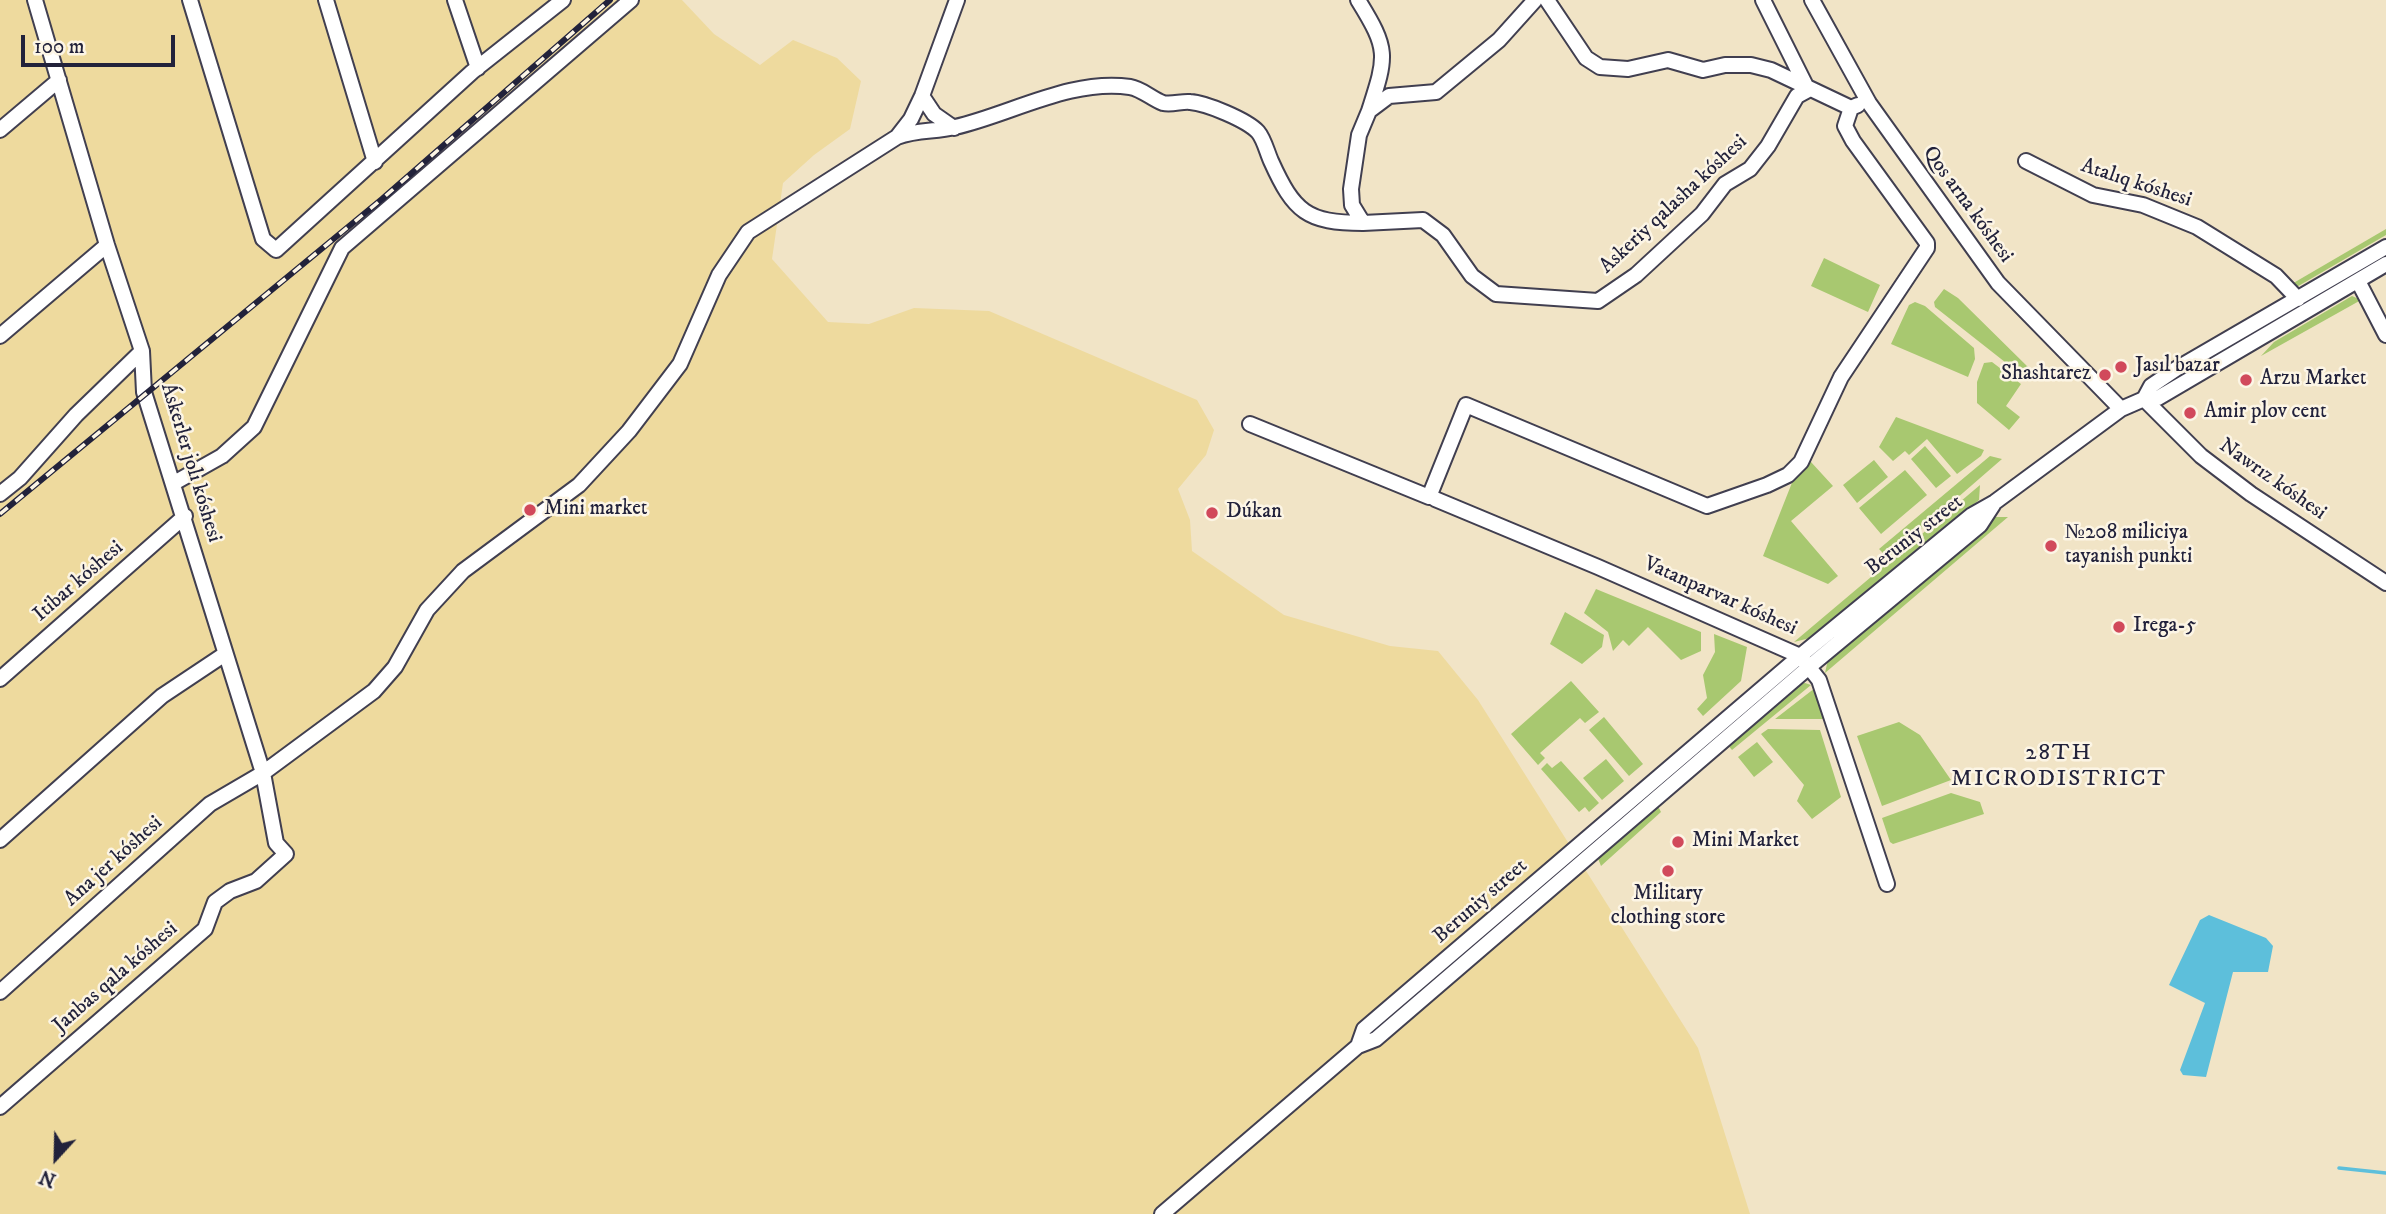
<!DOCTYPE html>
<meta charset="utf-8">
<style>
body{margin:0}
#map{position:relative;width:2386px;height:1214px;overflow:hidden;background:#f1e4c6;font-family:"IM FELL DW Pica",serif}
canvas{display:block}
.north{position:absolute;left:21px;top:1123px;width:70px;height:70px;-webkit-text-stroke:5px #fcf5e5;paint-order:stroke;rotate:202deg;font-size:19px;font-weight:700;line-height:28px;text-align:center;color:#22223b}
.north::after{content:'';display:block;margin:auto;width:24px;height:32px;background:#22223b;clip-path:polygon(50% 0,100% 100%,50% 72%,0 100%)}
.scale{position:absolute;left:21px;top:35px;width:154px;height:32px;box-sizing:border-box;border:4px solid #22223b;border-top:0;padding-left:9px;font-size:21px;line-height:24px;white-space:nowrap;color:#22223b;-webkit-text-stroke:5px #fcf5e5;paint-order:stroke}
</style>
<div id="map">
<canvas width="2386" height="1214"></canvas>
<div class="north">N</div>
<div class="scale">100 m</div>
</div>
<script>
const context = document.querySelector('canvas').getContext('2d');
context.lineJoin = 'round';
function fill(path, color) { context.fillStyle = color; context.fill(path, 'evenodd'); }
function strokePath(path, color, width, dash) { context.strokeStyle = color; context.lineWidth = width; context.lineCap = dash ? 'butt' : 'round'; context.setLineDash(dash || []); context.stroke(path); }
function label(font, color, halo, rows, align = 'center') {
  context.font = font + ' "IM FELL DW Pica",serif'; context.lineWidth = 5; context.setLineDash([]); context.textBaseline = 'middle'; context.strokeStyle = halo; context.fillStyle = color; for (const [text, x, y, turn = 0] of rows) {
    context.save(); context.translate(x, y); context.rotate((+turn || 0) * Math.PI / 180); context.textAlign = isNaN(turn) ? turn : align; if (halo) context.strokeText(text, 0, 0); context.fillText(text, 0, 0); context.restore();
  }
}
const green = new Path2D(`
 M2386 229V235L2295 288 2290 285Z
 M1824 258 1880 285 1868 312 1811 286Z
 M1944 289 1958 298 2030 369 2024 377 1935 307 1934 302Z
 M2352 296 2361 300 2261 356 2274 342Z
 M1915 302 1925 306 1974 348 1975 359 1968 377 1891 344 1909 305Z
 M1992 362 2021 384 2006 406 2020 417 2009 430 1977 403V382L1984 363Z
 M1896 417 1984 450 1981 456 1957 474 1927 439 1909 455 1905 451 1893 461 1879 447Z
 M1925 446 1951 476 1936 488 1911 459Z
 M1990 456 2002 459 1888 558 1879 549Z
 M1874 460 1888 477 1857 503 1843 485Z
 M1811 462 1833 486 1791 521 1838 576 1828 584 1763 556 1799 465Z
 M1905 470 1927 495 1881 534 1859 508Z
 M1980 485 1979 500 1810 638 1794 642Z
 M1994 517H2008L1825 673 1829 655Z
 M1596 589 1701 632V651L1681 660 1648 627 1629 646 1623 640 1613 651 1608 632 1584 613Z
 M1565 612 1604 635 1602 647 1582 664 1550 644Z
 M1714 634 1747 647 1741 681 1703 716 1697 709 1707 698 1703 675 1715 652Z
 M1571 681 1599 712 1585 723 1580 718 1540 753 1545 758 1538 765 1511 734Z
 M1805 683 1811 685 1732 750 1727 744 1797 684Z
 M1815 688 1825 719H1775Z
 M1604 717 1643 764 1629 776 1589 730Z
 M1899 722 1920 735 1951 780 1882 806 1857 736Z
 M1768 729 1820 730 1841 797 1812 819 1797 801 1804 785 1761 734Z
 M1757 742 1773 762 1754 777 1738 757Z
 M1606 759 1624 781 1602 800 1583 778Z
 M1561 761 1599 803 1589 812 1585 807 1579 812 1541 769 1547 763 1552 768Z
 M1951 793 1980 802 1984 814 1893 844 1890 842 1882 818Z
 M1656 802 1661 812 1601 866 1597 856Z`);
const sand = new Path2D(`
 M0 0H682L714 34 760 65 793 40 837 58 861 81 850 129 814 155 783 183 772 259 828 322 869 324 914 308 989 311 1197 400 1214 430 1206 455 1178 489 1190 520 1192 551 1284 615 1390 646 1438 651 1478 700 1698 1048 1750 1214H0Z`);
const water = new Path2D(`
 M2209 915 2266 938 2273 946 2268 972H2233L2206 1077 2183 1075 2180 1070 2205 1003 2169 985 2200 920Z`);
const stream = new Path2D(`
 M2339 1168 2386 1173`);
const minor = new Path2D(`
 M190 0 263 239 276 250 472 72 563 0
 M326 0 375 162
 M455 0 478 68
 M1358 0C1389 50 1387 55 1369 111
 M1535 0 1499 40 1436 92 1389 96 1369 111 1359 135 1351 189 1352 205 1363 223 1423 220 1443 235 1472 276 1496 294 1598 301 1636 275 1702 214 1725 184 1750 169 1768 146 1797 96 1808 90
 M1547 0 1586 58 1600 67 1628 69 1668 60 1703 70 1725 65H1751L1771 70 1851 108 1858 105
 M1763 0 1808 90
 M1812 0 1869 103 1998 283 2121 409
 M922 96 934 114 954 128
 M0 130 59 80
 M897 137C917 129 935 132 955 127 1009 115 1072 78 1130 87 1142 89 1152 99 1163 103 1172 105 1182 101 1190 102 1206 103 1247 120 1258 132 1264 139 1267 152 1271 161 1294 212 1307 223 1363 223
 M2026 161 2093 195 2143 205 2197 227 2276 276 2298 299
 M2358 281 2386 335
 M0 336 107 245
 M2144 399 2201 456 2251 494 2386 583
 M2144 399 2151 386 2176 369 2386 247
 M1250 424 1429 497 1466 405 1707 506 1767 485 1788 475 1801 462 1841 377 1927 248V243L1853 141 1845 126 1851 108
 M174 483 222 456 254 427 342 248 631 0
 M0 494 20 478 76 415 142 351
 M1435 499 1598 567 1800 656 1819 680 1887 884
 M0 679 185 516
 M0 840 162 696 225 654
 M0 992 210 804 263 773 374 691 395 667 427 610 463 571 579 485 629 431 680 364 719 275 748 232 897 137 911 119 922 96 957 0
 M1358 1046 1364 1029 1800 656 1972 515 1995 502 2121 409 2144 399 2158 398 2386 264
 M0 1107 205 929 215 902 230 891 256 881 286 854 276 843 263 773 144 392 142 351 107 245 35 0
 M1162 1214 1358 1046 1376 1039 1809 667 1980 525 1993 505`);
const rail = new Path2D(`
 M0 514 382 199 610 0`);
const markers = [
 [2121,367,7,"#d1495b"],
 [2105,375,7,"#d1495b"],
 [2246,380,7,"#d1495b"],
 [2190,413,7,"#d1495b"],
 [530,510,7,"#d1495b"],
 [1212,513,7,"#d1495b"],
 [2051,546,7,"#d1495b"],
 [2119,627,7,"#d1495b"],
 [1678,842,7,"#d1495b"],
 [1668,871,7,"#d1495b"]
];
const streetNames = [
 ["Atalıq kóshesi",2136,184,18],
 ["Askeriy qalasha kóshesi",1674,205,-43],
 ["Qos arna kóshesi",1967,205,54],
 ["Áskerler jolı kóshesi",190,463,73],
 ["Nawrız kóshesi",2272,480,35],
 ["Beruniy street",1915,536,-38],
 ["Itibar kóshesi",79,582,-41],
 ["Vatanparvar kóshesi",1720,597,24],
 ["Ana jer kóshesi",114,862,-42],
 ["Beruniy street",1481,902,-41],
 ["Janbas qala kóshesi",116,978,-41]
];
const poiNames = [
 ["Jasıl bazar",2135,367],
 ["Shashtarez",2091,375,"right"],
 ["Arzu Market",2260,380],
 ["Amir plov cent",2204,413],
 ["Mini market",544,510],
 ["Dúkan",1226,513],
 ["№208 miliciya",2065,534],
 ["tayanish punkti",2065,558],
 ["Irega-5",2133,627],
 ["Mini Market",1692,842],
 ["Military",1668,895,"center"],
 ["clothing store",1668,919,"center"]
];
const neighbourhoodNames = [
 ["28TH",2059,754],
 ["MICRODISTRICT",2059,780]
];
fill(green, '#a8c870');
fill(sand, '#eeda9e');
fill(water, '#5dbfdb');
strokePath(stream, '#5dbfdb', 3.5);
strokePath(minor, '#413f50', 18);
strokePath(minor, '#fff', 14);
strokePath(rail, '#22223b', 6);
strokePath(rail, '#fcf5e5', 3.5, [10]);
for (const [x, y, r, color] of markers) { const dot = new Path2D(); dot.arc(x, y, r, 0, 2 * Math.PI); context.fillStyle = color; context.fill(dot); strokePath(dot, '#fcf5e5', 2.5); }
label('21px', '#22223b', '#fcf5e5', streetNames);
label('21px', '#22223b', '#fcf5e5', poiNames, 'left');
context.letterSpacing = '2px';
label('23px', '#22223b', '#fcf5e5', neighbourhoodNames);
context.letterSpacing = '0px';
</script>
